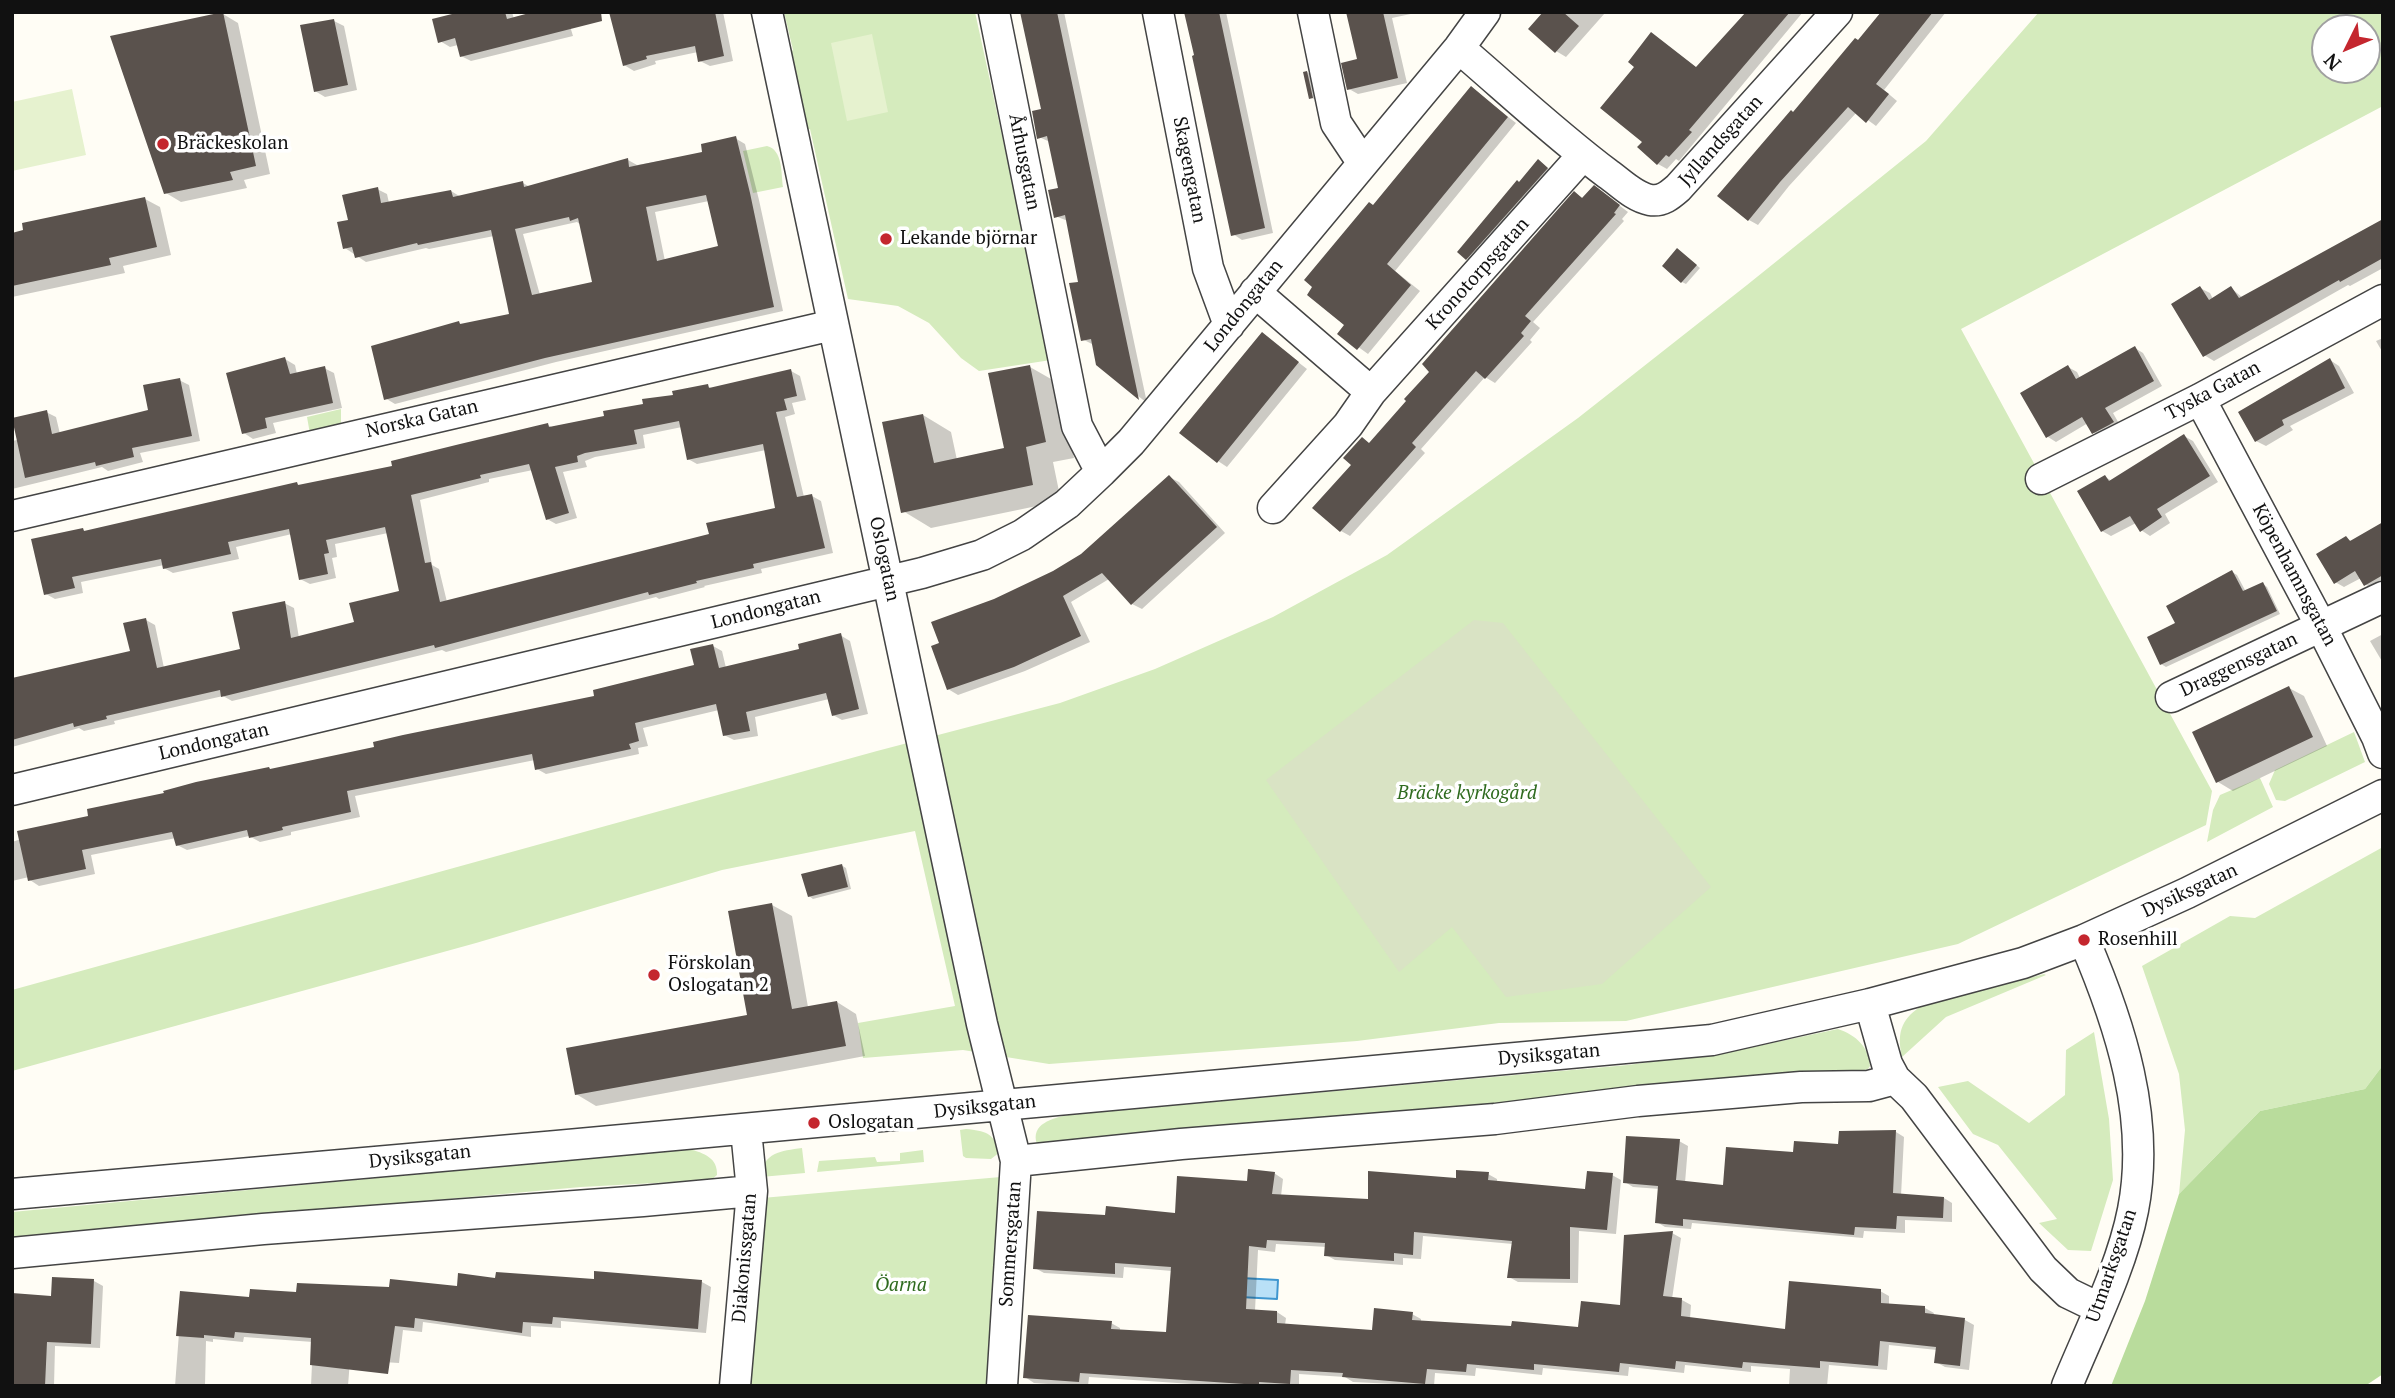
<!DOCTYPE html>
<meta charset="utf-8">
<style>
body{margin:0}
#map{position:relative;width:2395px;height:1398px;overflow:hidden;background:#fffdf5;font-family:"PT Serif",serif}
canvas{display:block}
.frame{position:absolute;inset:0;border:14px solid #111;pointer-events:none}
.north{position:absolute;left:2311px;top:14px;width:70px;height:70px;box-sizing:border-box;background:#fff;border:2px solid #a0a0a0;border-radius:50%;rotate:227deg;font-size:19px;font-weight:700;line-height:28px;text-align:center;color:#111}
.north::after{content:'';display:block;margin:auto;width:24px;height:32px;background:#c4262e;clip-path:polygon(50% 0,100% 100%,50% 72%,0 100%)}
</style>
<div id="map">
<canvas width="2395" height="1398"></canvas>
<div class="frame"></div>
<div class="north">N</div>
</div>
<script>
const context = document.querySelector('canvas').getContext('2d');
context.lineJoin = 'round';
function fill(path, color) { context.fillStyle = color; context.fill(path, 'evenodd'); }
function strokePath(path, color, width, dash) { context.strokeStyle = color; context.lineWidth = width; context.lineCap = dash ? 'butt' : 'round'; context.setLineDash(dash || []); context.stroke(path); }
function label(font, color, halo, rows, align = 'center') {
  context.font = font + ' "PT Serif",serif'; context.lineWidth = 7; context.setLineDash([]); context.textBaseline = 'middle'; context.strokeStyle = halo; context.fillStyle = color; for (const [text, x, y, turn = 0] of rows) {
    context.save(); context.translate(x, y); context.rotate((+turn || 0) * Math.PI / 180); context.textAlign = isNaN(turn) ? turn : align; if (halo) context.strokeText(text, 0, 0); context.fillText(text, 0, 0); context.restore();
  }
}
const green = new Path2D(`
 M784 12H975L1051 360 979 371 961 358 929 323 898 306 848 299 810 129 803 131 789 53 793 50Z
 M2039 12H2383V106L1961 329 2212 791 2206 825 1958 944 1626 1021 1499 1023 1357 1041 1049 1064 963 1050 863 1058 858 1023 955 1006 915 831 722 870 476 943 12 1071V990L877 751 1060 703 1155 669 1273 617 1387 555 1578 418 1747 285 1926 141ZM2325 28H2367V70H2325Z
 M767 146C783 150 781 173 783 187L753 193 743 151Z
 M341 409V425L310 434 307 417Z
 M2354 732 2365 762 2285 801 2276 800 2269 784 2275 770Z
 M2260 778 2273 807 2207 842 2213 810 2220 795Z
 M2383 847V1065L2365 1089 2260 1111 2179 1194 2185 1130 2179 1074 2142 966 2230 916 2255 918Z
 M2044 974 2046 975 1946 1017 1902 1057C1897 1035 1900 1020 1920 1007Z
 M1838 1029C1856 1035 1869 1047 1870 1066L1868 1069 1854 1073 1037 1144C1030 1124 1053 1118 1068 1115L1628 1065 1739 1050Z
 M2094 1032 2109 1119 2113 1180 2091 1251 2068 1250 2039 1223 2057 1219 1998 1145 1973 1134 1938 1087 1968 1081 2029 1123 2065 1095 2066 1050Z
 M966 1129C985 1131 993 1132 1000 1152L991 1159 966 1158 963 1156 960 1130Z
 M802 1148 805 1173 761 1177C763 1152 781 1151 802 1148Z
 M689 1149C704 1153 718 1158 717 1175L711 1180 581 1187 12 1238V1212Z
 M923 1150 924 1162 817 1172 819 1161 875 1157 877 1162 900 1161V1153Z
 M1012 1176 993 1386H747L762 1198Z`);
const forest = new Path2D(`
 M2383 1065V1374L2365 1386H2111L2145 1301 2179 1194 2260 1111 2365 1089Z`);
const cemetery = new Path2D(`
 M1474 620 1503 623 1711 887 1602 984 1506 997 1452 927 1399 972 1266 780Z`);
const pitch = new Path2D(`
 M872 34 888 112 847 121 831 43Z
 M72 89 86 155 12 171V102Z`);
const water = new Path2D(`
 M1241 1278 1278 1280 1277 1299 1240 1297Z`);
const shadow = new Path2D(`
 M467 12H512L514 19 566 13 573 36 471 61 461 56 458 45 450 47 440 41Z
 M657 12H723L733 61 710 66 700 61 698 52 655 61 656 64 634 71 624 65Z
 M1022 12H1064L1147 403 1098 364 1094 345 1082 339 1080 283 1068 221 1055 216 1060 189 1050 142 1039 137 1043 111Z
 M1186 12H1226L1273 233 1242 240 1233 234Z
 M1348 12H1420L1392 18 1407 83 1358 94 1349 89 1360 61Z
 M1546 12 1605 13 1566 57 1556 51Z
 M1746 12H1803L1679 161 1676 159 1667 169 1658 164 1644 142 1636 67 1652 34 1698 69Z
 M1884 12H1946L1884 90 1897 101 1876 126 1857 112 1789 186 1758 225 1749 220 1794 114Z
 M223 14 238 23 270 174 244 180 247 188 181 202 166 193Z
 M334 21 344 26 357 90 325 97 315 91Z
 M1307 72 1311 75 1316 100 1310 97Z
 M1471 88 1516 123 1395 271 1420 291 1368 354 1339 333 1346 325 1374 207Z
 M735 138 745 144 759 200 783 311 556 362 395 404 385 398 459 323 463 325 511 315 494 236 429 249 426 248 366 262 345 248 351 221 377 189 387 194 389 203 451 191 461 197 523 183 530 187 628 160 637 165 704 153ZM709 201 720 248 665 261 655 212ZM577 222 581 225 594 283 540 295 523 234Z
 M1543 164 1551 171 1471 261 1467 258Z
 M1575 193 1584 199 1603 193 1628 212 1622 219 1624 221 1533 322 1540 328 1530 340 1532 342 1495 383 1485 377 1421 449 1425 453 1350 536 1341 531 1354 464 1362 439 1370 444 1408 401Z
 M145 199 160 207 171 255 123 266 125 273 12 297V235Z
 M2383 221V268L2350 286 2348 285 2214 361 2204 355 2200 288 2210 293 2213 299 2231 288 2243 298Z
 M1682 253 1700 268 1686 284 1682 282Z
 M1262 334 1307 369 1227 467 1218 461Z
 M2383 338V353L2376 341Z
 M2135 348 2143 353 2162 386 2113 413 2121 427 2102 437 2093 432 2088 423 2056 442 2048 437 2068 367 2077 372 2080 378Z
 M285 359 295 365 297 374 324 368 334 373 342 408 273 423 276 433 253 439 244 433Z
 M2330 360 2339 366 2354 393 2290 426 2293 430 2266 446 2256 441Z
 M1030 367 1058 383 1074 458 1053 462 1061 501 931 528 903 511 923 415 951 432 957 460 1006 450Z
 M791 371 800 376 806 400 792 403 795 414 785 417 804 497 812 496 821 501 833 553 761 569 762 573 704 586 705 587 659 599 656 597 446 652 442 650 232 701 223 696 114 721 115 724 84 731 79 728 12 747V681L132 652 146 620 155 625 164 668 242 650 284 603 294 608 299 638 356 623 401 592 388 533 335 544 337 557 332 558 336 578 310 584 300 579 292 534 236 547 239 559 173 573 164 568V565L81 582 83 593 55 599 46 594 83 530 87 532 297 484 301 486 394 467 548 425 553 428 606 417 707 386 713 389ZM682 427 688 459 697 464 766 450 777 510 711 536 447 602 439 569 432 565 420 500 489 482V479L533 470 547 519 556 524 577 518 563 472 587 467 585 461 595 457 645 448 643 435Z
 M179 380 189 385 200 441 140 453 143 462 108 471 102 467 12 489V441L17 440 46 412 56 417 60 434 151 411Z
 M2184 436 2193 441 2218 482 2165 514 2170 523 2150 536 2141 530 2136 523 2111 536 2102 531 2105 477 2112 481Z
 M1169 477 1179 482 1225 533 1142 609 1132 604 1109 579 1071 602 1090 642 1025 671 958 695 948 689 942 644 995 600 1054 573 1082 556Z
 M2383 524V584L2374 590 2365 584 2361 578 2344 587 2335 582 2346 538 2353 542Z
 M2232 572 2237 575 2246 592 2263 584 2267 587 2280 614 2166 667 2161 664 2178 624Z
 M2383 634V663L2370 641Z
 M840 635 850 641 868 714 842 720 833 715 829 699 755 717 758 736 734 740 724 735 719 710 643 728 648 746 638 748 639 754 546 774 537 769 535 760 355 796 360 817 291 832V835L260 842 249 836 187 850 177 845 176 838 91 855 95 874 39 886 30 880 29 877 12 881V842L90 817 272 771 596 697 696 667 713 646 722 651 726 668 802 650Z
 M2289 688 2304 696 2327 746 2233 791 2218 782Z
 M841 865 846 868 851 889 813 899 809 896Z
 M772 905 792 916 808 1007 837 1002 856 1014 865 1056 596 1106 576 1094 749 1016Z
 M1896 1132 1904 1137 1901 1196 1944 1198 1952 1203V1222L1905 1220V1233L1864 1231 1863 1238 1692 1223 1691 1229 1665 1227 1657 1222 1660 1189 1633 1187 1625 1182 1679 1141 1688 1146 1685 1183 1725 1187 1795 1154Z
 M1274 1173 1283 1179 1281 1196 1370 1201 1488 1174 1497 1179V1183L1587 1191 1612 1175 1621 1180 1616 1234 1579 1231 1578 1283 1518 1282 1509 1277 1513 1244 1423 1236 1421 1259 1403 1258V1265L1335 1260 1326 1255 1327 1247 1276 1244 1275 1252 1258 1250 1255 1311 1277 1312 1286 1318 1285 1325 1374 1332 1412 1314 1421 1319V1323L1580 1329 1622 1307 1672 1233 1681 1238 1672 1299 1682 1300 1691 1305 1690 1319 1787 1330 1880 1291 1889 1296V1305L1925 1308 1934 1313 1933 1316 1965 1320 1974 1325 1969 1370 1945 1367 1936 1362 1937 1350 1889 1345 1887 1370 1829 1365 1827 1386H1789L1790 1369 1751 1366V1372L1685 1365 1684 1373 1629 1367 1628 1376 1543 1368 1542 1375 1476 1368 1475 1376 1435 1373 1434 1386 1353 1382 1345 1377 1299 1374V1386H1221L1089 1377 1088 1386H1076L1034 1383 1025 1377 1111 1323 1120 1328V1331L1167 1334 1172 1271 1124 1267 1123 1278 1044 1273 1035 1268 1106 1217 1176 1214Z
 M497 1280 702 1282 711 1287 706 1333 561 1321V1328L531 1326V1337L423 1322 422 1332 403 1330 399 1363 350 1360 348 1386H311L313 1342 244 1337 243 1342 213 1339V1342L206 1341 205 1386H175L182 1293 251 1299 297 1294 458 1288Z
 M94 1281 103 1286 100 1348 55 1346 54 1386H12L53 1298Z`);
const building = new Path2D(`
 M223 12 256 166 230 172 233 180 164 194 110 36Z
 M460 12H505L507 19 533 12H601L602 21 460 57 455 38 438 43 432 19Z
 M609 12H715L724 56 698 62 695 46 646 56 647 59 623 66Z
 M1020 12H1057L1139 400 1096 365 1091 339 1081 341 1069 283 1078 282 1065 215 1054 218 1048 190 1058 188 1047 136 1037 139 1032 111 1041 109Z
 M1184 12H1219L1265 228 1231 236 1192 56 1194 55Z
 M1346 12H1383L1398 78 1347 90 1341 63 1357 59Z
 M1543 12H1563L1579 26 1555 53 1528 29Z
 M1746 12H1790L1689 130 1692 132 1669 157 1666 155 1657 165 1637 147 1642 142 1600 108 1634 67 1628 62 1651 32 1696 67Z
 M1881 12H1933L1876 84 1889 94 1866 123 1848 107 1780 182 1748 221 1717 196 1791 110 1793 112 1855 38 1858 40Z
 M334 19 348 85 314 92 300 25Z
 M1307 71 1313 98 1309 99 1303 72Z
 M1471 86 1508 117 1387 264 1411 285 1357 350 1337 334 1344 325 1307 295 1312 287 1304 280 1369 202 1373 205Z
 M736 136 750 193 774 307 545 358 384 400 371 346 459 321 460 324 509 314 507 304 491 230 418 245 417 243 355 258 352 247 343 249 337 222 348 220 342 195 378 187 381 203 451 190 453 197 523 181 524 187 628 158 629 167 702 152 701 144ZM706 195 718 246 657 261 646 207ZM569 217 570 221 578 218 592 282 532 295 515 229Z
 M1538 159 1548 168 1466 260 1457 252 1517 180 1519 182Z
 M1594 185 1620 205 1614 213 1616 214 1525 316 1531 321 1521 333 1524 336 1485 379 1476 371 1412 443 1416 447 1340 532 1312 508 1351 465 1343 458 1362 437 1369 443 1406 401 1404 399 1429 372 1422 364 1574 191 1582 198Z
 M145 197 157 247 109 258 111 265 12 286V233L23 230 22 223Z
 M2383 219V258L2340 282 2339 280 2203 357 2171 304 2200 286 2209 300 2231 286 2239 298Z
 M1677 248 1697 265 1681 283 1662 266Z
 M1262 332 1299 362 1217 463 1179 433Z
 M2135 346 2154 381 2105 408 2114 422 2109 425 2092 434 2082 417 2046 438 2020 393 2068 365 2076 379Z
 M285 357 290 374 325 366 333 403 265 418 267 428 242 434 226 373Z
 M2330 358 2345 388 2282 420 2284 425 2255 442 2238 412Z
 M1030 365 1046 442 1026 447 1033 485 901 513 882 422 923 414 934 463 1004 448 988 373Z
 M791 369 797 396 784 399 787 410 776 412 797 497 812 494 825 548 753 564 754 568 696 581 697 583 649 595 648 592 435 648 434 645 221 697 220 690 106 716 107 719 74 727 73 723 12 740V678L130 651 123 623 146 618 157 668 240 649 232 612 285 601 291 638 354 622 349 603 399 591 385 527 326 540 329 553 324 554 328 574 299 580 289 529 228 542 231 554 163 569 161 559 72 577 75 588 44 595 31 539 83 528 84 531 297 482 298 485 392 466 391 461 460 444 548 423 549 427 604 416 603 411 643 404 642 399 673 395 672 391 708 384 709 388ZM679 421 687 460 763 444 775 508 706 523 709 534 440 602 431 562 425 563 411 495 481 478 480 475 529 464 546 520 569 513 555 467 578 462 577 456 585 453 637 444 634 430Z
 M180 378 192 436 132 448 134 457 96 466 95 462 25 478 12 418 47 410 52 434 148 410 143 385Z
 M2184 434 2210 476 2157 509 2162 517 2140 532 2130 516 2101 532 2077 491 2105 475 2109 481Z
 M1169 475 1217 527 1131 605 1102 573 1063 596 1081 636 1014 667 947 690 931 646 939 643 931 622 994 599 1053 571 1081 554Z
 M2383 522V575L2364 586 2355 571 2334 584 2316 554 2346 536 2350 541Z
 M2232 570 2243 591 2263 582 2277 611 2160 665 2147 637 2175 623 2166 606Z
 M841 633 859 709 832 716 826 693 746 712 750 731 723 736 716 704 635 723 639 741 629 744 631 749 535 770 532 754 347 791 351 812 282 827 283 830 249 838 247 830 176 846 172 832 82 850 86 869 28 881 17 831 88 816 87 809 164 793 163 791 196 782 269 767 270 769 374 747 373 742 403 735 594 696 593 690 694 665 690 649 713 644 719 668 799 649 798 644Z
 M2289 686 2313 737 2216 783 2192 732Z
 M842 864 848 887 808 897 801 874Z
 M772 903 792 1009 837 1001 846 1046 575 1095 566 1048 747 1015 728 911Z
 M1896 1130 1893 1193 1944 1197 1943 1218 1897 1216 1896 1229 1855 1227 1854 1235 1683 1219V1226L1655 1223 1658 1186 1623 1183 1626 1136 1680 1139 1676 1180 1723 1185 1726 1147 1793 1152 1794 1141 1838 1144 1839 1131Z
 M1248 1169 1275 1172 1272 1194 1368 1199V1171L1456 1178V1170L1489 1172 1488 1180 1585 1189 1587 1171 1613 1173 1607 1230 1570 1227V1279L1507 1278 1512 1241 1414 1232 1413 1255 1394 1253V1261L1324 1256 1325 1243 1267 1240 1266 1248 1249 1246 1246 1309 1277 1311V1323L1372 1330 1374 1308 1413 1312 1412 1320 1511 1326 1512 1321 1578 1327 1581 1301 1620 1305 1624 1235 1673 1231 1663 1296 1682 1298 1681 1316 1785 1329 1789 1281 1881 1289V1303L1925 1306V1313L1965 1318 1960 1366 1934 1363 1936 1347 1880 1341 1878 1366 1820 1361V1368L1743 1362 1742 1368 1676 1361 1675 1369 1620 1363 1619 1372 1534 1364V1370L1467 1364 1466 1372 1427 1369 1425 1384 1342 1377 1343 1373 1291 1370 1290 1384 1259 1382V1385L1080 1373 1079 1382 1023 1378 1028 1315 1112 1321 1111 1329 1166 1332 1171 1267 1115 1263V1274L1033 1269 1037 1211 1105 1215 1106 1206 1175 1213 1177 1176 1247 1181Z
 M594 1271 702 1280 698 1329 553 1317 552 1324 523 1322 522 1333 415 1318 414 1328 395 1326 388 1374 310 1365 311 1338 235 1332 234 1338 204 1335V1338L176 1336 180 1291 249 1297 250 1289 296 1292 297 1283 389 1287 390 1279 457 1286 458 1273 495 1278 496 1272 594 1279Z
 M52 1277 94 1279 91 1344 47 1342 45 1386H12V1293L51 1296Z`);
const street = new Path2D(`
 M767 12 982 1024 1016 1161 1002 1386
 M994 12 1077 426 1101 472
 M1158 12 1208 268 1229 325
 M1313 12 1336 123 1362 162
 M1459 48C1508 90 1556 135 1608 174 1621 183 1634 197 1650 200 1662 202 1670 195 1678 188L1837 12
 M1255 292 1371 392
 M2200 399 2321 626 2377 737 2383 753
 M2041 479 2200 399 2383 300
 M1273 508 1348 425 1371 392 1583 155
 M12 516 833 325
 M2171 697 2383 597
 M12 790 922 573 982 555 1022 535 1067 504 1101 472 1131 442 1459 48 1485 12
 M1870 1004 1887 1064 1895 1079 1914 1097 2043 1269 2068 1293 2099 1308
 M1016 1161 1181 1144 1495 1119 1638 1101 1801 1087 1869 1086 1895 1079
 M12 1194C579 1146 1146 1090 1712 1040L1870 1004 2023 963 2084 940 2187 893 2383 795
 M12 1253 263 1229 643 1201 752 1191
 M735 1386 752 1191 746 1130
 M2067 1386C2089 1332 2122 1267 2133 1210 2151 1118 2120 1024 2084 940`);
const markers = [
 [163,144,7,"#c4262e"],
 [886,239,7,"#c4262e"],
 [2084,940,7,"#c4262e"],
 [654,975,7,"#c4262e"],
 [814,1123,7,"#c4262e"]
];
const streetNames = [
 ["Jyllandsgatan",1721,141,-48],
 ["Århusgatan",1024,162,79],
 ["Skagengatan",1189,170,79],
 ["Kronotorpsgatan",1478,274,-48],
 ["Londongatan",1244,306,-51],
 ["Tyska Gatan",2213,391,-28],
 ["Norska Gatan",422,419,-13],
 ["Oslogatan",884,559,78],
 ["Köpenhamnsgatan",2294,575,62],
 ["Londongatan",766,610,-14],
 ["Draggensgatan",2239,665,-25],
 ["Londongatan",214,742,-13],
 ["Dysiksgatan",2190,891,-25],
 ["Dysiksgatan",1549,1055,-5],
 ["Dysiksgatan",985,1107,-6],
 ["Dysiksgatan",420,1157,-6],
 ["Sommersgatan",1011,1244,-86],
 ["Diakonissgatan",745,1258,-85],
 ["Utmarksgatan",2112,1266,-71]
];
const poiNames = [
 ["Bräckeskolan",177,144],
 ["Lekande björnar",900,239],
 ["Rosenhill",2098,940],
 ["Förskolan",668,964],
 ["Oslogatan 2",668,986],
 ["Oslogatan",828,1123]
];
const parkNames = [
 ["Bräcke kyrkogård",1467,794],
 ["Öarna",901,1286]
];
fill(green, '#d5ebbd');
fill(forest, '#b9dc9c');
fill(cemetery, '#d9e3c4');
fill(pitch, '#e6f2cf');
fill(water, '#b9e0f7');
strokePath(water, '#3f96cf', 2);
fill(shadow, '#0003');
fill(building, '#5a524d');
strokePath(street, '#444', 33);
strokePath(street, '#fff', 30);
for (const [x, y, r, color] of markers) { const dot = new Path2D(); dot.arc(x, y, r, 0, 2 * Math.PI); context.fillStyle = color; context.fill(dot); strokePath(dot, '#fff', 2.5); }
label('19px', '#111', '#fff', streetNames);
label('19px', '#111', '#fff', poiNames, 'left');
label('italic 19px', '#2f6b1f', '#fff', parkNames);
</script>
